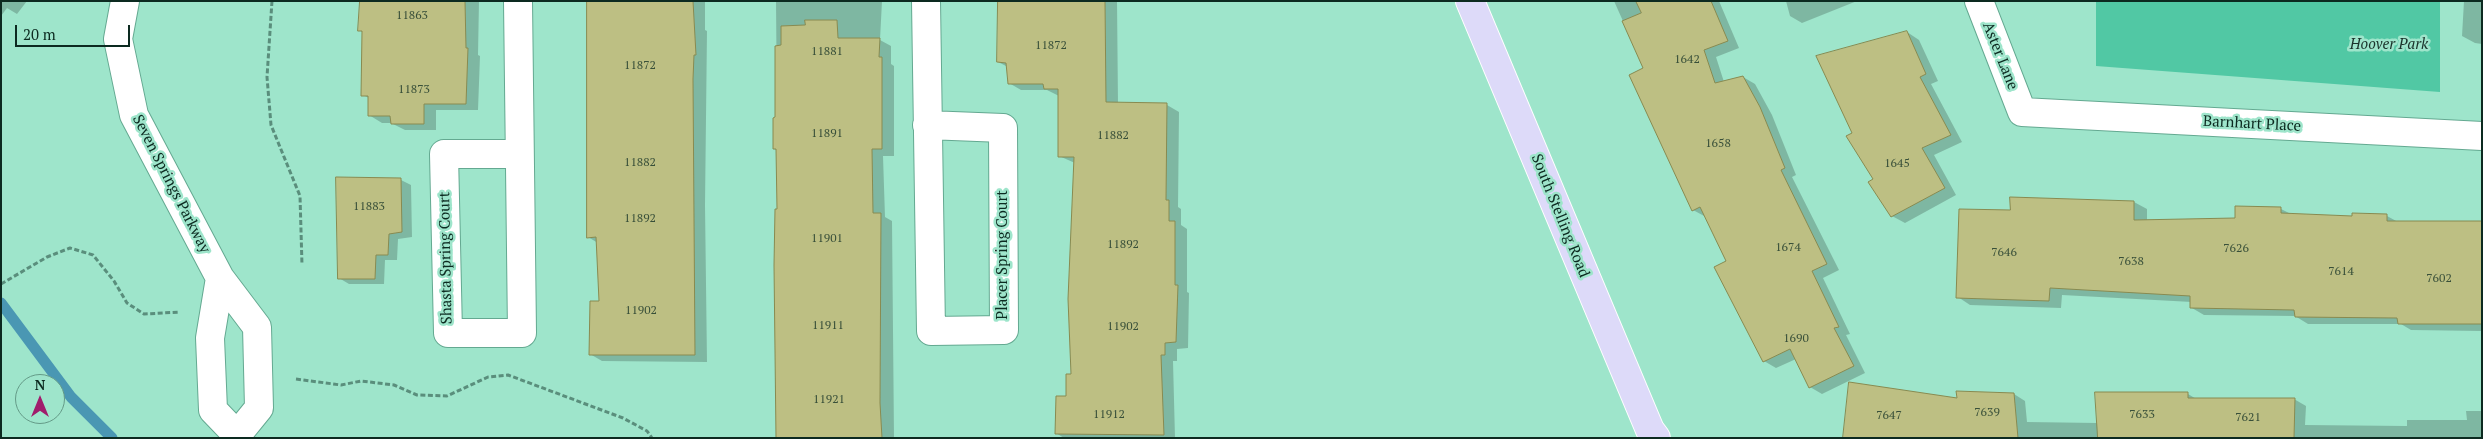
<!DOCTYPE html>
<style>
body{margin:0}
#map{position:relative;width:2483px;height:439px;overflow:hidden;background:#9ee5cb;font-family:"PT Serif",serif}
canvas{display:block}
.frame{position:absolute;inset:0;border:2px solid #0c2a20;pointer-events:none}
.north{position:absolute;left:15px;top:374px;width:50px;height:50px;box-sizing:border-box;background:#9ee5cb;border:1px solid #649a87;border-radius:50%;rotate:0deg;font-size:14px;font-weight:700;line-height:20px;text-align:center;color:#0c2a20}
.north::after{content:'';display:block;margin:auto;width:18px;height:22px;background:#a01d6c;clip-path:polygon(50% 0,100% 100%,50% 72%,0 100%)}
.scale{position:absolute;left:15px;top:25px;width:115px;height:22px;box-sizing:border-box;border:2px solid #0c2a20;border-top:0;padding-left:6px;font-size:15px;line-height:18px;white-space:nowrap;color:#0c2a20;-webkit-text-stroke:4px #9ee5cb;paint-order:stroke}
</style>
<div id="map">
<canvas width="2483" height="439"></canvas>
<div class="frame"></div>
<div class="north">N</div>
<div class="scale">20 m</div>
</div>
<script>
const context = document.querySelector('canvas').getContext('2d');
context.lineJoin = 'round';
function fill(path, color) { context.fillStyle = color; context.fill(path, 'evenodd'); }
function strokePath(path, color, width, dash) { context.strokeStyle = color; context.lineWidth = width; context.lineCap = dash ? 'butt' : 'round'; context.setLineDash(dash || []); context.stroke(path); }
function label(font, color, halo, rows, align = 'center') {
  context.font = font + ' "PT Serif",serif'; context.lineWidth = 5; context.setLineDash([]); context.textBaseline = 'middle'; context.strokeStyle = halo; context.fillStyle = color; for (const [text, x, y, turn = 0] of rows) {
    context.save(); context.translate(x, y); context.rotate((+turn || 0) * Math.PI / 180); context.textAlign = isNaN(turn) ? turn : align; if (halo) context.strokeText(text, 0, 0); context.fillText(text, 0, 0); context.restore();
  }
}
const green = new Path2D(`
 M2096 1H2440V92L2096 66Z`);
const shadow = new Path2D(`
 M1 1H27L17 14 7 8 1 16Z
 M360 1H479L478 55 480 56 478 110H436V130H405L391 123H382L369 115V98L363 95V33L360 30Z
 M589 1H705V30L707 31 705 205 707 362 602 361 590 354 600 302 598 243 588 237Z
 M776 1H882L880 40 891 46V64L894 66V156H883L885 217 892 221 894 438H777L778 211 777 150 774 149 777 118Z
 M999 1H1117L1118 104 1167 105 1179 112 1178 207 1181 209V225L1187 229V292L1189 293 1188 348 1177 349V361H1173L1175 438H1064L1056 433 1072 375 1075 163 1059 156V96L1047 90H1021L1009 83 1008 67 998 62Z
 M1614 1H1719L1739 48 1716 57 1724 82 1743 77 1755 84 1772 115 1796 175 1792 177 1839 270 1823 278 1850 334 1846 335 1865 373 1822 394 1810 387 1796 359 1776 368 1764 361 1727 262 1706 217 1693 210 1644 68Z
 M1786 1H1857L1802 23 1790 16Z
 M2464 1H2482V44L2475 43 2462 36Z
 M1907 32 1919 40 1938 81 1931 84 1962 142 1934 155 1956 195 1905 223 1892 216 1854 134Z
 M401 180 411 185 412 237 398 239 397 260H385L384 284H349L339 278Z
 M2012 198 2134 202 2147 209V221L2237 219 2281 209 2291 214 2353 217 2387 216 2398 222H2482V331L2411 330 2401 324H2308L2295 316 2204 315 2192 308V302L2062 295 2061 308 1970 305 1958 297 2011 212Z
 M2014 394 2025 401 2027 422 2098 423 2096 394H2188L2198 400 2294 399 2306 406 2305 425 2407 426V420H2467L2466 411H2482V438H1845L1958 400Z`);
const stream = new Path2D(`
 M1 303 71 397 112 438`);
const building = new Path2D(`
 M360 1H465L466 48H468L466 104H424V124H391L390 116H368V96H361L362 31H358Z
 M587 1H693L696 55H694L693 79 695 355H589L590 301H599L596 237 587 238Z
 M998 1H1105L1106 102 1167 103 1166 200H1169V221H1175V285H1178L1176 342 1165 343V355H1161L1164 435 1055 434 1056 396H1066V374H1071L1068 299 1074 157H1058V89H1044L1043 84H1008L1006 63 997 62Z
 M1636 1H1711L1728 41 1704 50 1715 83 1743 76 1760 107 1785 168 1781 170 1827 264 1812 271 1839 327 1834 328 1854 366 1809 388 1790 349 1763 362 1714 267 1726 261 1700 207 1692 211 1629 75 1643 68 1622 21 1641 13Z
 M805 20H837L838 38H880L879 57H882V149H872L873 213H881L880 403 882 438H776L774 265 775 209H777L776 149H773V118L775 117V46L781 45V26L805 25Z
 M1907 31 1926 74 1920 77 1951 135 1922 148 1945 188 1891 217 1868 182 1873 179 1846 136 1852 133 1816 56Z
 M336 177 401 178 402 232 389 234 388 255H376L375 279H338Z
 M2010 197 2134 201V220L2235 218V206L2281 207V213L2352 216V213L2387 214V221H2482V324H2398L2397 318 2295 317 2294 310 2190 308V296L2050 288 2049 301 1956 298 1959 209 2010 210Z
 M1849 382 1957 398 1956 391 2014 393 2018 438H1843Z
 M2095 392H2188V398H2295L2294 438H2098Z`);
const path = new Path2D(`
 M272 1 267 77 271 125 300 196 302 265
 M1 284 47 257 70 248 93 255 114 281 127 303 144 314 180 312
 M296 379 341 385 361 381 394 385 417 395 447 396 488 377 508 375 623 418 647 431 652 438`);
const minor = new Path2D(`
 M125 1 118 39 134 115 220 278 257 327 259 408 237 435
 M518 1 522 333H448L444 154H518
 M926 1 931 331 1004 330 1003 128 927 125
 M1979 1 2022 112 2482 136
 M220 278 210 338 213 410 237 435V438`);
const major = new Path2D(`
 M1470 1 1650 430 1656 438`);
const numberNames = [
 ["11863",412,16],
 ["11872",1051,46],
 ["11881",827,52],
 ["1642",1687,60],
 ["11872",640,66],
 ["11873",414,90],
 ["11891",827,134],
 ["11882",1113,136],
 ["1658",1718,144],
 ["11882",640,163],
 ["1645",1897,164],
 ["11883",369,207],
 ["11892",640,219],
 ["11901",827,239],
 ["11892",1123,245],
 ["1674",1788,248],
 ["7626",2236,249],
 ["7646",2004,253],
 ["7638",2131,262],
 ["7614",2341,272],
 ["7602",2439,279],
 ["11902",641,311],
 ["11911",828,326],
 ["11902",1123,327],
 ["1690",1796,339],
 ["11921",829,400],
 ["7639",1987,413],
 ["11912",1109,415],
 ["7633",2142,415],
 ["7647",1889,416],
 ["7621",2248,418]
];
const parkNames = [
 ["Hoover Park",2389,45]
];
const streetNames = [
 ["Aster Lane",2000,56,68],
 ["Barnhart Place",2252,124,3],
 ["Seven Springs Parkway",171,184,63],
 ["South Stelling Road",1560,216,68],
 ["Placer Spring Court",1003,255,-90],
 ["Shasta Spring Court",446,258,-91]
];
fill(green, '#51c8a4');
fill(shadow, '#0003');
strokePath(stream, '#4a97b3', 11);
fill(building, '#bdbf83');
strokePath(building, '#888a50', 1);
strokePath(minor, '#64a991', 30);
strokePath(major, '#fff', 30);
strokePath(path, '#5a8e7c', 3, [5, 2.5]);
strokePath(minor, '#fff', 28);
strokePath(major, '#dddaf9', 28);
label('12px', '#384f39', null, numberNames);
label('italic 15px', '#1b332b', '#9ee5cb', parkNames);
label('15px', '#0c2a20', '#9ee5cb', streetNames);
</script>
